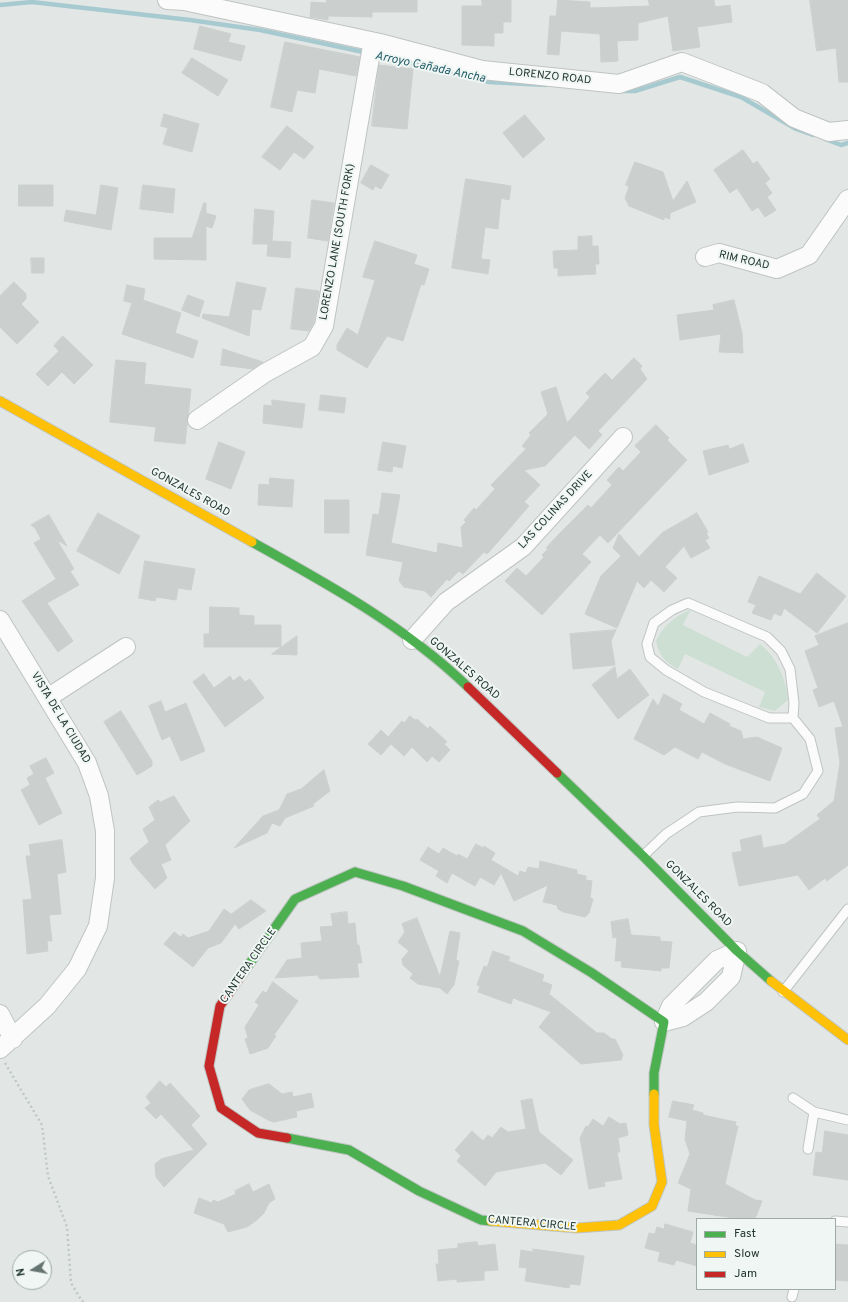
<!DOCTYPE html>
<meta charset="utf-8">
<style>
body{margin:0}
#map{position:relative;width:848px;height:1302px;overflow:hidden;background:#e2e7e5;font-family:Overpass,sans-serif}
canvas{display:block}
.legend{position:absolute;left:696px;top:1218px;width:140px;height:72px;box-sizing:border-box;background:#f0f6f3;border:1px solid #9eaaa6;margin:0;padding:5px 7px;list-style:none;font-size:12px;color:#233732}
.legend li{display:flex;align-items:center;gap:8px;height:20px}
.legend b{width:20px;border:1px solid #9eaaa6}
.north{position:absolute;left:12px;top:1250px;width:40px;height:40px;box-sizing:border-box;background:#f0f6f3;border:1px solid #9eaaa6;border-radius:50%;rotate:259deg;font-size:11px;font-weight:700;line-height:16px;text-align:center;color:#233732}
.north::after{content:'';display:block;margin:auto;width:14px;height:18px;background:#667571;clip-path:polygon(50% 0,100% 100%,50% 72%,0 100%)}
</style>
<div id="map">
<canvas width="848" height="1302"></canvas>
<ul class="legend">
<li><b style="height:5px;background:#4caf50"></b>Fast</li>
<li><b style="height:5px;background:#ffc107"></b>Slow</li>
<li><b style="height:5px;background:#c62828"></b>Jam</li>
</ul>
<div class="north">N</div>
</div>
<script>
const context = document.querySelector('canvas').getContext('2d');
context.lineJoin = 'round';
function fill(path, color) { context.fillStyle = color; context.fill(path, 'evenodd'); }
function strokePath(path, color, width, dash) { context.strokeStyle = color; context.lineWidth = width; context.lineCap = dash ? 'butt' : 'round'; context.setLineDash(dash || []); context.stroke(path); }
function label(font, color, halo, rows, align = 'center') {
  context.font = font + ' Overpass,sans-serif'; context.lineWidth = 4; context.setLineDash([]); context.textBaseline = 'middle'; context.strokeStyle = halo; context.fillStyle = color; for (const [text, x, y, turn = 0] of rows) {
    context.save(); context.translate(x, y); context.rotate((+turn || 0) * Math.PI / 180); context.textAlign = isNaN(turn) ? turn : align; if (halo) context.strokeText(text, 0, 0); context.fillText(text, 0, 0); context.restore();
  }
}
const green = new Path2D(`
 M691 609 683 625 747 657 760 644C777 657 786 679 788 700L775 711 759 707 765 692 685 654 678 669C665 662 659 656 656 641 664 624 675 617 691 609Z`);
const stream = new Path2D(`
 M0 5 32 2 190 20 260 30 368 53
 M375 54 489 82 546 85
 M622 91H635L680 77 741 97 796 129 813 135
 M825 139 841 145 848 143`);
const building = new Path2D(`
 M327 0H417V12H372V17L328 16V20L310 17 311 2 326 3Z
 M482 0H511V22H503V33H494V46L462 45V6H482Z
 M558 0 590 2V8L650 6 648 0H714L715 7 730 5 732 22 697 27 700 47 673 51 668 16 638 23V40L617 41 618 61 601 62 600 34 561 31 559 55 547 54 550 16H556Z
 M810 0H848V82H839L836 48 817 51Z
 M200 26 231 34 228 42 245 46 241 61 194 49Z
 M285 42 360 57 356 76 319 69 315 93 297 90 292 112 271 107Z
 M192 58 228 80 218 96 182 73Z
 M379 65 413 69 407 129 372 126Z
 M164 114 199 124 192 152 163 144 168 128 161 126Z
 M525 115 545 139 523 158 503 133Z
 M287 126 314 147 304 159 294 152 280 170 262 157Z
 M743 150 753 164 757 161 770 179 765 183 772 193 767 197 776 210 765 217 758 207 752 211 737 188 730 193 714 170Z
 M635 162 663 172 673 201 687 181 696 202 670 213V219L664 217V220L629 206 625 198 629 187 626 185Z
 M371 165 389 175 381 189 375 186 373 190 361 183Z
 M466 179 511 186 509 200 501 198 498 229 485 227 481 259 490 260 488 274 452 268Z
 M19 185H53V206H19Z
 M101 185 118 188 111 230 64 221 66 210 96 215Z
 M143 185 175 189 173 213 140 209Z
 M312 200 334 203 328 241 308 238Z
 M204 203H206V213L216 216 212 228 206 226V260L154 259V238H192Z
 M255 209 274 211 272 241 291 242 290 258 267 256 268 244H253Z
 M592 236V246H598L599 264H595L596 274 558 276V268H554L553 251 578 250V237Z
 M375 241 417 255 414 264 429 269 424 285 421 284 403 341 387 336 367 368 337 350V345L347 328 358 335 375 280 363 277Z
 M31 258H44V273H32Z
 M14 282 26 294V299L21 304 39 322 17 344 0 327V296Z
 M237 282 266 288 261 310 252 309 249 336 202 318 203 314 229 317Z
 M127 285 145 289 143 300 181 313 175 333 198 341 193 358 122 334 132 303 124 301Z
 M296 288 319 291 314 322 309 331 291 329Z
 M188 295 204 301 199 317 182 310Z
 M734 300 742 333 743 353 719 352 721 334 680 340 677 315 714 310 713 305Z
 M63 336 93 365 74 384 62 372 48 386 36 374 59 351 54 346Z
 M223 349 263 362 253 369 221 365Z
 M634 358 642 366 640 369 647 379 598 431 602 435 589 449 575 435 545 466 524 470 540 485 524 502 529 506 497 543 487 554 484 552 463 574 459 571 449 581 447 579 431 597 425 591 404 587 399 581 403 562 366 555 373 514 379 515 382 493 400 495 391 543 437 553 438 543 463 548 461 527 466 522 464 520 474 508 476 510 495 489 491 485 526 449 522 446 531 435 529 433 548 414 541 392 556 387 567 423 590 397 586 393 605 373 612 380Z
 M116 360 146 363 144 384 191 389 185 444 154 441 156 427 110 422Z
 M321 395 346 398 344 413 319 410Z
 M272 400 305 404 302 428 263 423 264 405 272 406Z
 M656 425 669 438 667 440 687 460 608 543 600 535 582 554 591 562 542 615 505 581 517 568 526 576 544 557 542 555 548 549 546 548 558 535 588 505 591 508 612 485 607 480 619 467 623 471 641 452 635 446Z
 M219 442 245 452 231 489 206 479Z
 M383 442 406 446 402 468 393 466 392 472 378 470Z
 M743 444 749 462 709 475 703 451 728 445 729 449Z
 M270 478 294 480 292 507 258 505 259 484 269 485Z
 M325 500H349V533H325Z
 M98 513 140 536 119 574 77 551Z
 M697 513 708 532 706 533 709 538 705 540 710 548 691 558 684 546 665 567 677 578 664 592 651 580 644 588 637 581 617 628 585 614 601 576 621 556 613 548 619 534 639 557 662 533Z
 M49 515 67 546 57 540 74 569 70 571 79 585 47 603 73 641 58 652 22 601 56 579 34 543 41 539 35 528 31 525Z
 M145 561 195 569 191 590 178 588 176 600 156 597 155 601 139 598Z
 M817 573 846 596 817 633 784 608 781 616 774 613 771 620 752 613 756 605 748 602 759 576 800 594Z
 M210 607 239 608V615L254 616V625H281V647H204V634H209Z
 M848 623V865L827 881 825 878 809 890 798 875 739 886 732 853 742 851 740 840 761 835 763 848 785 844 820 819 817 815 834 801 840 763 835 728 843 727 834 701 819 707 813 690 818 688 805 651 819 645 815 636Z
 M616 630 611 641 615 665 573 669 570 634Z
 M297 636V655L272 654Z
 M615 667 617 679 630 669 649 695 618 719 592 685Z
 M204 674 214 688 230 676 233 681 240 676 245 682 250 679 264 698 225 727 193 682Z
 M664 694 682 704 679 710 704 724 710 713 730 724 729 726 741 731 743 739 757 737 782 748 770 781 725 764 702 752 698 759 675 747 664 755 634 739 653 699 658 706Z
 M161 701 165 712 186 703 205 751 181 761 170 736 162 740 149 706Z
 M121 711 152 761V766L137 775 104 722Z
 M410 716 415 720 417 719 428 729 430 726 447 742 444 744 450 750 439 762 432 756 427 762 412 747 404 756 391 744 381 755 368 744 381 730 388 737 402 721 404 723Z
 M46 758 54 773 45 778 62 813 39 825 21 790 30 785 27 778 34 774 30 766Z
 M324 770 330 791 313 804 314 806 285 818 280 826 272 823 267 833 234 848 263 816 279 810 287 794 301 789Z
 M174 796 190 821 165 845 171 860 161 864 167 878 155 889 133 864 130 858 149 842 143 829 155 820 149 807 158 800 160 802Z
 M62 840 66 872 57 874 61 914 49 915 52 941H47L48 951 27 954 23 900 32 899 26 856H31L29 845Z
 M476 844 483 848 484 846 495 853 491 860 518 876 520 871 526 873 528 867 539 869 540 861 577 870V874L586 876V880L592 881 590 898 593 899 589 913 585 917 563 912 558 909 557 905 543 902 548 885 514 901 501 873 494 885 480 877 475 886 452 873 447 883 436 876 439 871 420 860 428 847 439 854 443 848 457 856 458 854 467 859Z
 M251 900 266 911 239 929 235 924 221 943 208 948 193 967 164 944 174 932 181 937 183 934 188 938 209 931 224 909 231 914Z
 M347 912 348 924 355 923 357 945H359L362 963H357L359 977 320 979 317 975 275 978 287 960 302 958 301 943 322 941 320 927 333 926 331 914Z
 M417 918 440 977 450 931 460 933 456 960 459 961 454 985 447 994 440 988 418 984 410 978 413 974 403 965 402 959 409 951 398 942 405 932 402 924Z
 M628 919 631 935 660 937V941L672 942 669 968H661V971L621 967 622 961H615L617 937 613 938 611 922Z
 M493 951 510 957 508 961 544 975 542 981 552 985 549 994 597 1033H604L612 1039H615L623 1055 621 1060 581 1064 539 1027 551 1012 513 998 511 1004 478 992 480 986 477 985 484 966 487 967Z
 M273 982 298 1001 274 1035 276 1036 268 1048 250 1054 245 1039 248 1038 245 1027 259 1005 255 1002 263 991 266 993Z
 M160 1081 166 1087 170 1083 200 1116 191 1125 207 1144 164 1187 156 1177 155 1164 161 1159 194 1150 161 1114 156 1119 145 1108 151 1103 146 1097Z
 M269 1084 282 1094 292 1092 293 1097 311 1093 314 1107 296 1111 297 1117 274 1122 268 1120 250 1110 242 1099 249 1090Z
 M532 1099 539 1132 573 1160 561 1175 545 1163 496 1172 485 1186 457 1161 461 1156 455 1150 472 1131 483 1141 488 1135 492 1138 501 1127 508 1132 526 1129 521 1101Z
 M673 1101 694 1105 692 1110 703 1113V1115L736 1122 735 1126H738L725 1184 755 1200 762 1201 755 1219H740L688 1211 691 1189 678 1183 690 1154 685 1139 687 1121 669 1117Z
 M609 1117 620 1124 626 1123 628 1135 618 1138 620 1152H617L622 1179 604 1182 605 1186 589 1189 580 1138 586 1126 588 1127 593 1119 603 1126Z
 M825 1131 848 1135V1180L813 1175 816 1152 822 1153Z
 M249 1184 253 1192 269 1184 275 1199 269 1203 264 1213 257 1220 247 1227 228 1232 224 1224 194 1213 199 1198 212 1203 213 1200 218 1202 236 1194 235 1191Z
 M665 1224 693 1232 690 1243 697 1245V1266L676 1260 674 1265 658 1261 660 1252 645 1248 649 1233 655 1234 657 1227 664 1229Z
 M477 1242 478 1246 495 1244 498 1270 484 1271V1280L457 1282V1279L438 1281 436 1264H439L438 1250 458 1248V1244Z
 M835 1244 848 1245V1281L835 1280Z
 M533 1249 584 1256 580 1285 570 1284 569 1288 525 1281 527 1268 519 1267 521 1250 533 1252Z`);
const path = new Path2D(`
 M5 1063 42 1125 48 1176 67 1227 71 1283 82 1301 86 1302`);
const lane = new Path2D(`
 M643 856 666 834 699 812 737 807 775 808 803 794 818 771 810 739 793 718 794 703 790 669 781 651 767 637 688 603 672 610 654 623 647 644 650 657 666 670 704 692 769 718H793
 M783 992 848 909
 M793 1098 814 1112 848 1120
 M808 1149 814 1112
 M835 1221 848 1222
 M792 1297 794 1289`);
const street = new Path2D(`
 M167 0 184 1 380 43 482 70 619 84 682 62 762 93 794 118 829 132 848 130
 M705 257 719 253 777 269 809 255 848 199
 M197 420 265 373 312 347 324 326 372 46
 M0 620 87 763 99 796 105 831V878L98 926 77 969 47 1006 0 1049
 M412 640 446 602 523 547 623 437
 M49 697 126 647
 M0 1014 13 1039
 M664 1022 683 1017 706 1002 731 977 737 951
 M664 1022 671 1006 717 960 737 951`);
const fast = new Path2D(`
 M252 542C328 584 406 627 468 687
 M557 773 643 856 737 951 771 981
 M355 872 403 886 523 931 592 973 664 1022 654 1073V1094
 M243 973 295 899 355 872
 M287 1138 349 1150 419 1191 481 1220 491 1221`);
const slow = new Path2D(`
 M0 401 252 542
 M771 981 848 1040
 M491 1221 577 1228 619 1225 652 1206 662 1182 654 1125V1094`);
const jam = new Path2D(`
 M468 687 557 773
 M243 973 220 1006 209 1066 221 1108 258 1133 287 1138`);
const streetNames = [
 ["LORENZO ROAD",550,77,6],
 ["LORENZO LANE (SOUTH FORK)",338,242,-80],
 ["RIM ROAD",744,261,13],
 ["GONZALES ROAD",190,493,29],
 ["LAS COLINAS DRIVE",556,510,-47],
 ["GONZALES ROAD",464,669,41],
 ["VISTA DE LA CIUDAD",60,718,59],
 ["GONZALES ROAD",698,894,45],
 ["CANTERA CIRCLE",249,966,-55],
 ["CANTERA CIRCLE",532,1224,5]
];
const waterNames = [
 ["Arroyo Cañada Ancha",430,68,12]
];
fill(green, '#cddfd3');
strokePath(stream, '#a7cad1', 4.5);
fill(building, '#cbd0ce');
strokePath(building, '#cbd0ce', 1);
strokePath(lane, '#bfc4c2', 11);
strokePath(street, '#bfc4c2', 20);
strokePath(fast, '#bfc5c2', 11);
strokePath(slow, '#bfc5c2', 11);
strokePath(jam, '#bfc5c2', 11);
strokePath(path, '#c0c7c4', 2.5, [2, 3]);
strokePath(lane, '#fbfbfb', 9);
strokePath(street, '#fbfbfb', 18);
strokePath(fast, '#4caf50', 9);
strokePath(slow, '#ffc107', 9);
strokePath(jam, '#c62828', 9);
label('11px', '#233732', '#f0f6f3', streetNames);
label('italic 12px', '#255f6c', '#f0f6f3', waterNames);
</script>
